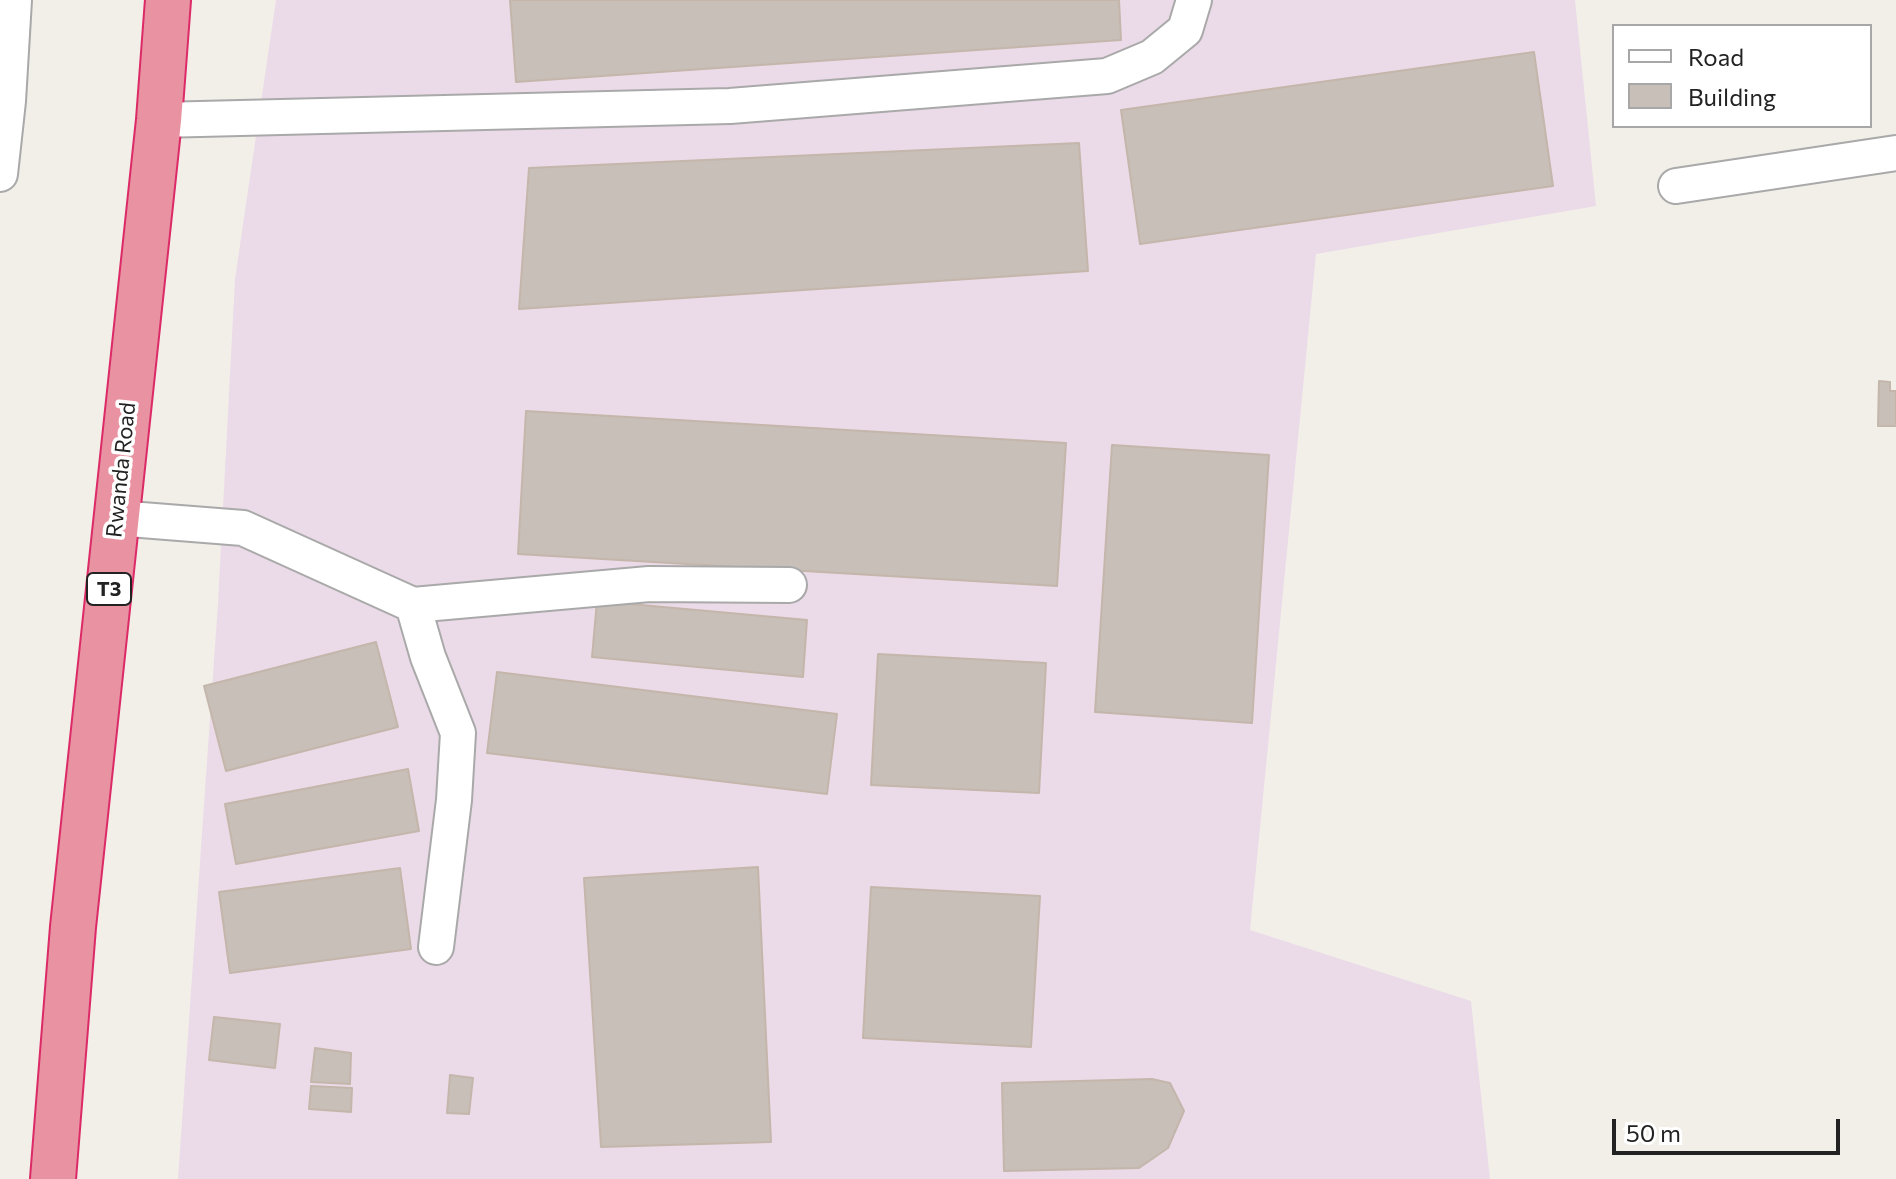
<!DOCTYPE html>
<style>
body{margin:0}
#map{position:relative;width:1896px;height:1179px;overflow:hidden;background:#f2efe9;font-family:Commissioner,sans-serif}
canvas{display:block}
.legend{position:absolute;left:1612px;top:24px;width:260px;height:104px;box-sizing:border-box;background:#fff;border:2px solid #a7a7a7;margin:0;padding:10px 14px;list-style:none;font-size:24px;color:#222}
.legend li{display:flex;align-items:center;gap:16px;height:40px}
.legend b{width:40px;border:2px solid #a7a7a7}
.scale{position:absolute;left:1612px;top:1119px;width:228px;height:36px;box-sizing:border-box;border:4px solid #222;border-top:0;padding-left:10px;font-size:24px;line-height:28px;white-space:nowrap;color:#222;-webkit-text-stroke:6px #fff;paint-order:stroke}
</style>
<div id="map">
<canvas width="1896" height="1179"></canvas>
<ul class="legend">
<li><b style="height:10px;background:#fff"></b>Road</li>
<li><b style="height:22px;background:#c7bfb8"></b>Building</li>
</ul>
<div class="scale">50 m</div>
</div>
<script>
const context = document.querySelector('canvas').getContext('2d');
context.lineJoin = 'round';
function fill(path, color) { context.fillStyle = color; context.fill(path, 'evenodd'); }
function strokePath(path, color, width, dash) { context.strokeStyle = color; context.lineWidth = width; context.lineCap = dash ? 'butt' : 'round'; context.setLineDash(dash || []); context.stroke(path); }
function label(font, color, halo, rows, align = 'center') {
  context.font = font + ' Commissioner,sans-serif'; context.lineWidth = 7; context.setLineDash([]); context.textBaseline = 'middle'; context.strokeStyle = halo; context.fillStyle = color; for (const [text, x, y, turn = 0] of rows) {
    context.save(); context.translate(x, y); context.rotate((+turn || 0) * Math.PI / 180); context.textAlign = isNaN(turn) ? turn : align; if (halo) context.strokeText(text, 0, 0); context.fillText(text, 0, 0); context.restore();
  }
}
const industrial = new Path2D(`
 M276 0H1575L1596 206 1316 254 1250 930 1471 1001 1490 1179H178L218 603 235 279Z`);
const building = new Path2D(`
 M510 0H1119L1121 40 516 82Z
 M1534 52 1553 186 1140 244 1121 110Z
 M1079 143 1088 271 519 309 529 168Z
 M1879 381 1890 382V391H1896V426H1878Z
 M526 411 1066 443 1057 586 518 554Z
 M1112 445 1269 455 1252 723 1095 712Z
 M597 601 807 620 803 677 592 657Z
 M376 642 398 727 226 771 204 686Z
 M878 654 1046 663 1039 793 871 785Z
 M497 672 837 714 827 794 487 753Z
 M408 769 419 831 236 864 225 804Z
 M758 867 771 1142 601 1147 584 878Z
 M400 868 411 949 230 973 219 892Z
 M871 887 1040 896 1031 1047 863 1038Z
 M214 1017 280 1024 275 1068 209 1060Z
 M315 1048 351 1053 350 1084 311 1082Z
 M450 1075 473 1078 469 1114 447 1113Z
 M1152 1079 1170 1083 1184 1111 1168 1148 1139 1168 1004 1171 1002 1083Z
 M311 1086 352 1088 351 1112 309 1109Z`);
const minor = new Path2D(`
 M159 120 730 106 1107 76 1152 57 1185 30 1194 0
 M0 174 8 101 14 0
 M1676 186 1896 153
 M116 518 243 528 413 605 649 584 789 585
 M413 605 428 657 458 733 454 800 436 947`);
const highway = new Path2D(`
 M53 1179 73 927 159 120 168 0`);
const shields = [
 [109,589,44]
];
const shieldNames = [
 ["T3",109,589]
];
const streetNames = [
 ["Rwanda Road",121,470,-84]
];
fill(industrial, '#ebdbe8');
fill(building, '#c7bfb8');
strokePath(building, '#c4b6ab', 2);
strokePath(minor, '#a9a9a9', 38);
strokePath(highway, '#dc2a67', 48);
strokePath(minor, '#fff', 34);
strokePath(highway, '#e892a2', 44);
for (const [x, y, w] of shields) { const box = new Path2D(); box.roundRect(x - w / 2, y - 16, w, 32, 6); context.fillStyle = '#fff'; context.fill(box); strokePath(box, '#222', 2); }
label('bold 20px', '#222', null, shieldNames);
label('22px', '#222', '#fff', streetNames);
</script>
